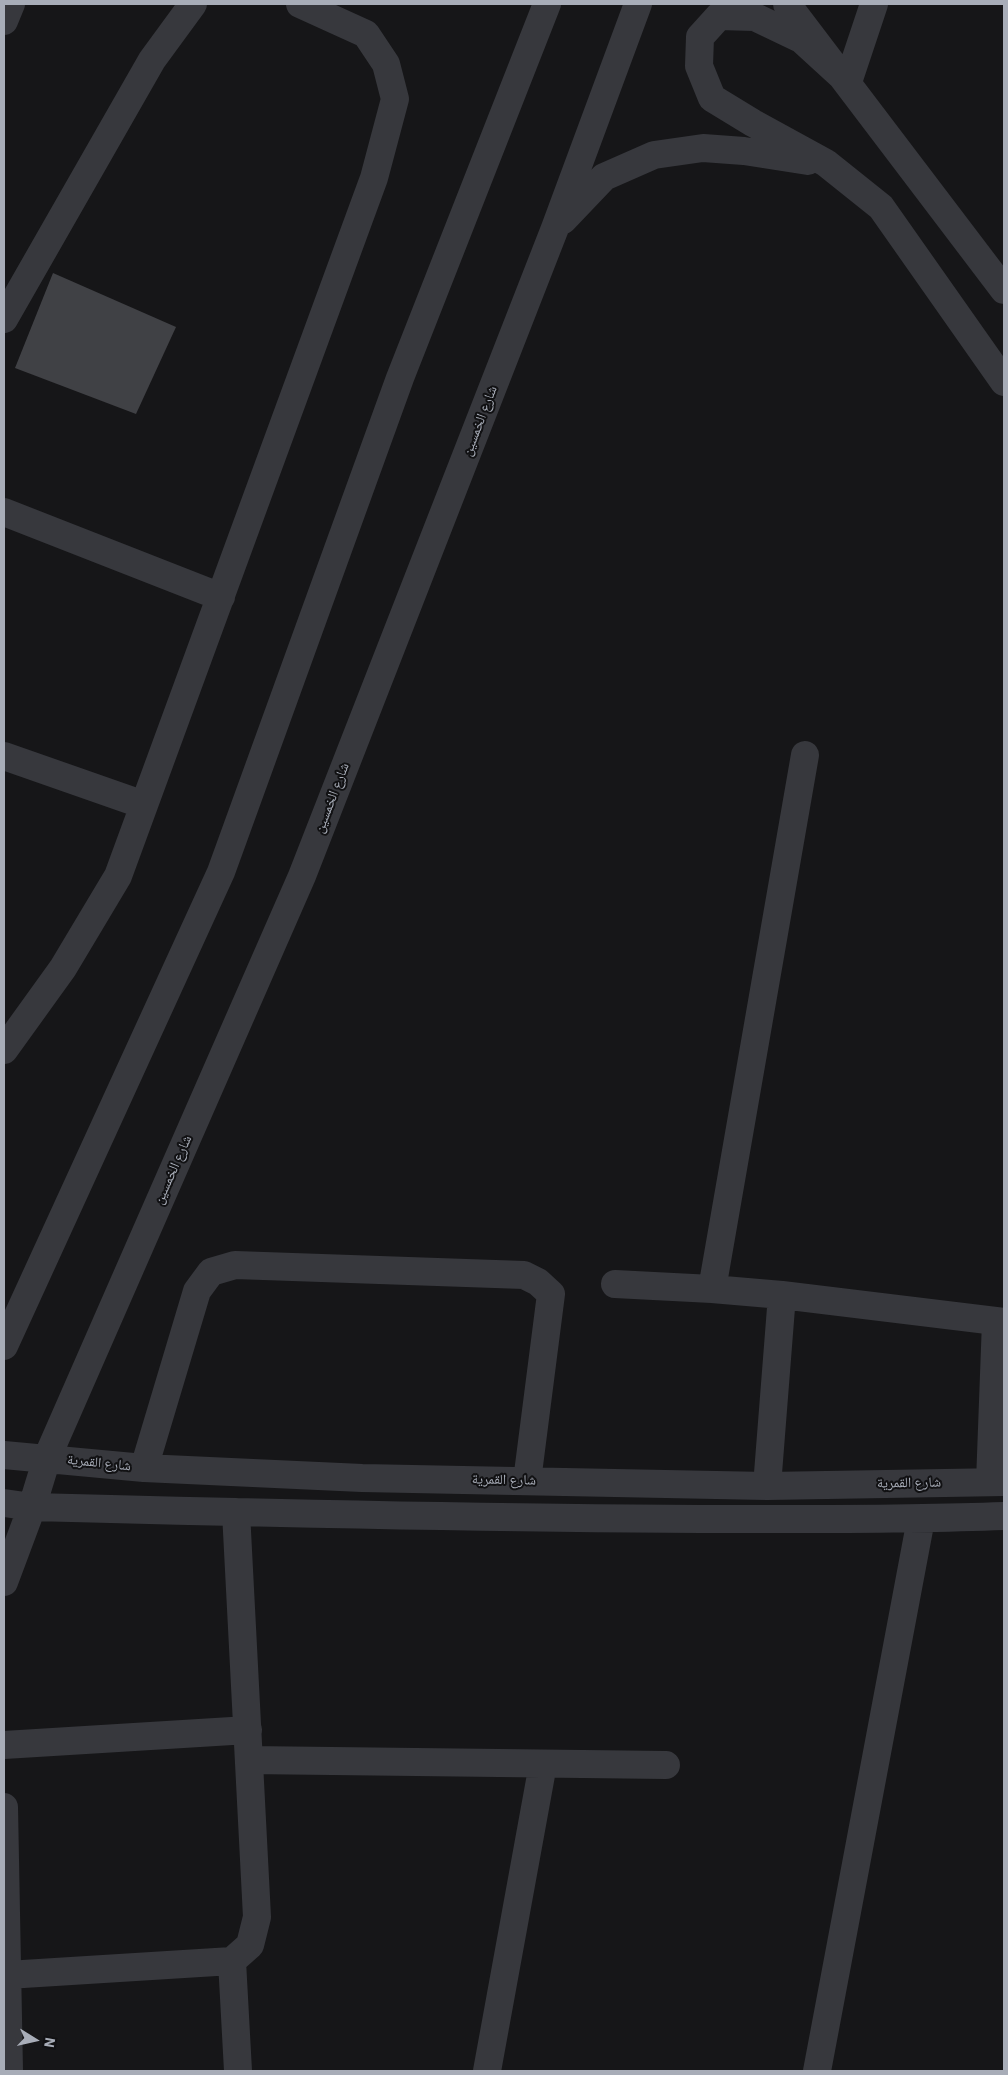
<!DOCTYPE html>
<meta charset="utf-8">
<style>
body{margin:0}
#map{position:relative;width:1008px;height:2075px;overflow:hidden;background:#161618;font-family:"IBM Plex Sans",sans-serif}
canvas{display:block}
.frame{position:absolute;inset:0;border:5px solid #a8adb8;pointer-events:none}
.north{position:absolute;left:10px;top:2015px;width:50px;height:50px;-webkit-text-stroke:4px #111113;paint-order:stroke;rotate:100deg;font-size:14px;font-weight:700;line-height:20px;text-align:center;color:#a8adb8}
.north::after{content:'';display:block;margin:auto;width:18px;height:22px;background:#a8adb8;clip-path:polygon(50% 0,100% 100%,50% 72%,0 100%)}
</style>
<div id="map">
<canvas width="1008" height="2075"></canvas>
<div class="frame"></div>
<div class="north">N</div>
</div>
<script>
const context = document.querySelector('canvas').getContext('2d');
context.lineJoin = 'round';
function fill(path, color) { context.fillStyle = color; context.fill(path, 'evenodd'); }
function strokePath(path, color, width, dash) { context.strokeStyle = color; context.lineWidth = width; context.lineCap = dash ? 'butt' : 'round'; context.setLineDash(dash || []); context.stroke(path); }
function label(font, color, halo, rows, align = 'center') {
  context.font = font + ' "IBM Plex Sans","Noto Naskh Arabic",sans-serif'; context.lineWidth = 4; context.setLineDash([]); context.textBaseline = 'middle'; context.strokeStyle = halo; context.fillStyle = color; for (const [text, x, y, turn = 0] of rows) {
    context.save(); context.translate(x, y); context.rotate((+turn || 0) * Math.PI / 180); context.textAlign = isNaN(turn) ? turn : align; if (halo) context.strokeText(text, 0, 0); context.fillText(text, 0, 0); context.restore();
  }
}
const building = new Path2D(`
 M53 273 176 327 136 414 15 368Z`);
const minor = new Path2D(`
 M787 4 1004 290
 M4 21 11 4
 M848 82 801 39 755 17 719 16 700 37 699 66 712 98 753 123 826 163 881 207 1004 382
 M848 82 874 4
 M563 220 604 177 654 155 703 148 744 151 808 161
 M4 319 152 60 193 4
 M4 512 221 597
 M4 756 144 805
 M4 1050 63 968 118 876 374 178 395 99 386 64 366 34 300 4
 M615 1284 712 1289 782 1295 767 1486
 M712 1289 805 755
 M782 1295 1004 1322
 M4 1346 221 872 400 378 547 4
 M4 1455 144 1468 362 1478 767 1486 1004 1482
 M144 1468 197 1291 211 1272 235 1265 524 1275 538 1282 551 1294 527 1481
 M990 1482 996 1321
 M4 1503 32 1507C255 1513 478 1518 701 1519 802 1519 903 1520 1004 1516
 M4 1582 32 1507 47 1458 302 876 555 228 638 4
 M4 1745 248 1730
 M249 1760 666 1765
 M4 1807 9 2071
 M232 1961 238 2071
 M7 1975 232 1961 250 1945 257 1917 236 1512
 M487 2071 543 1764
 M817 2071 921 1519`);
const streetNames = [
 ["شارع الخمسين",480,421,-69],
 ["شارع الخمسين",332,798,-69],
 ["شارع الخمسين",173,1170,-66],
 ["شارع القمرية",99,1463,6],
 ["شارع القمرية",504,1480,1],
 ["شارع القمرية",909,1483,-1]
];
fill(building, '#404145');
strokePath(minor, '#37383d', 28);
label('14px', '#a8adb8', '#111113', streetNames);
</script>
